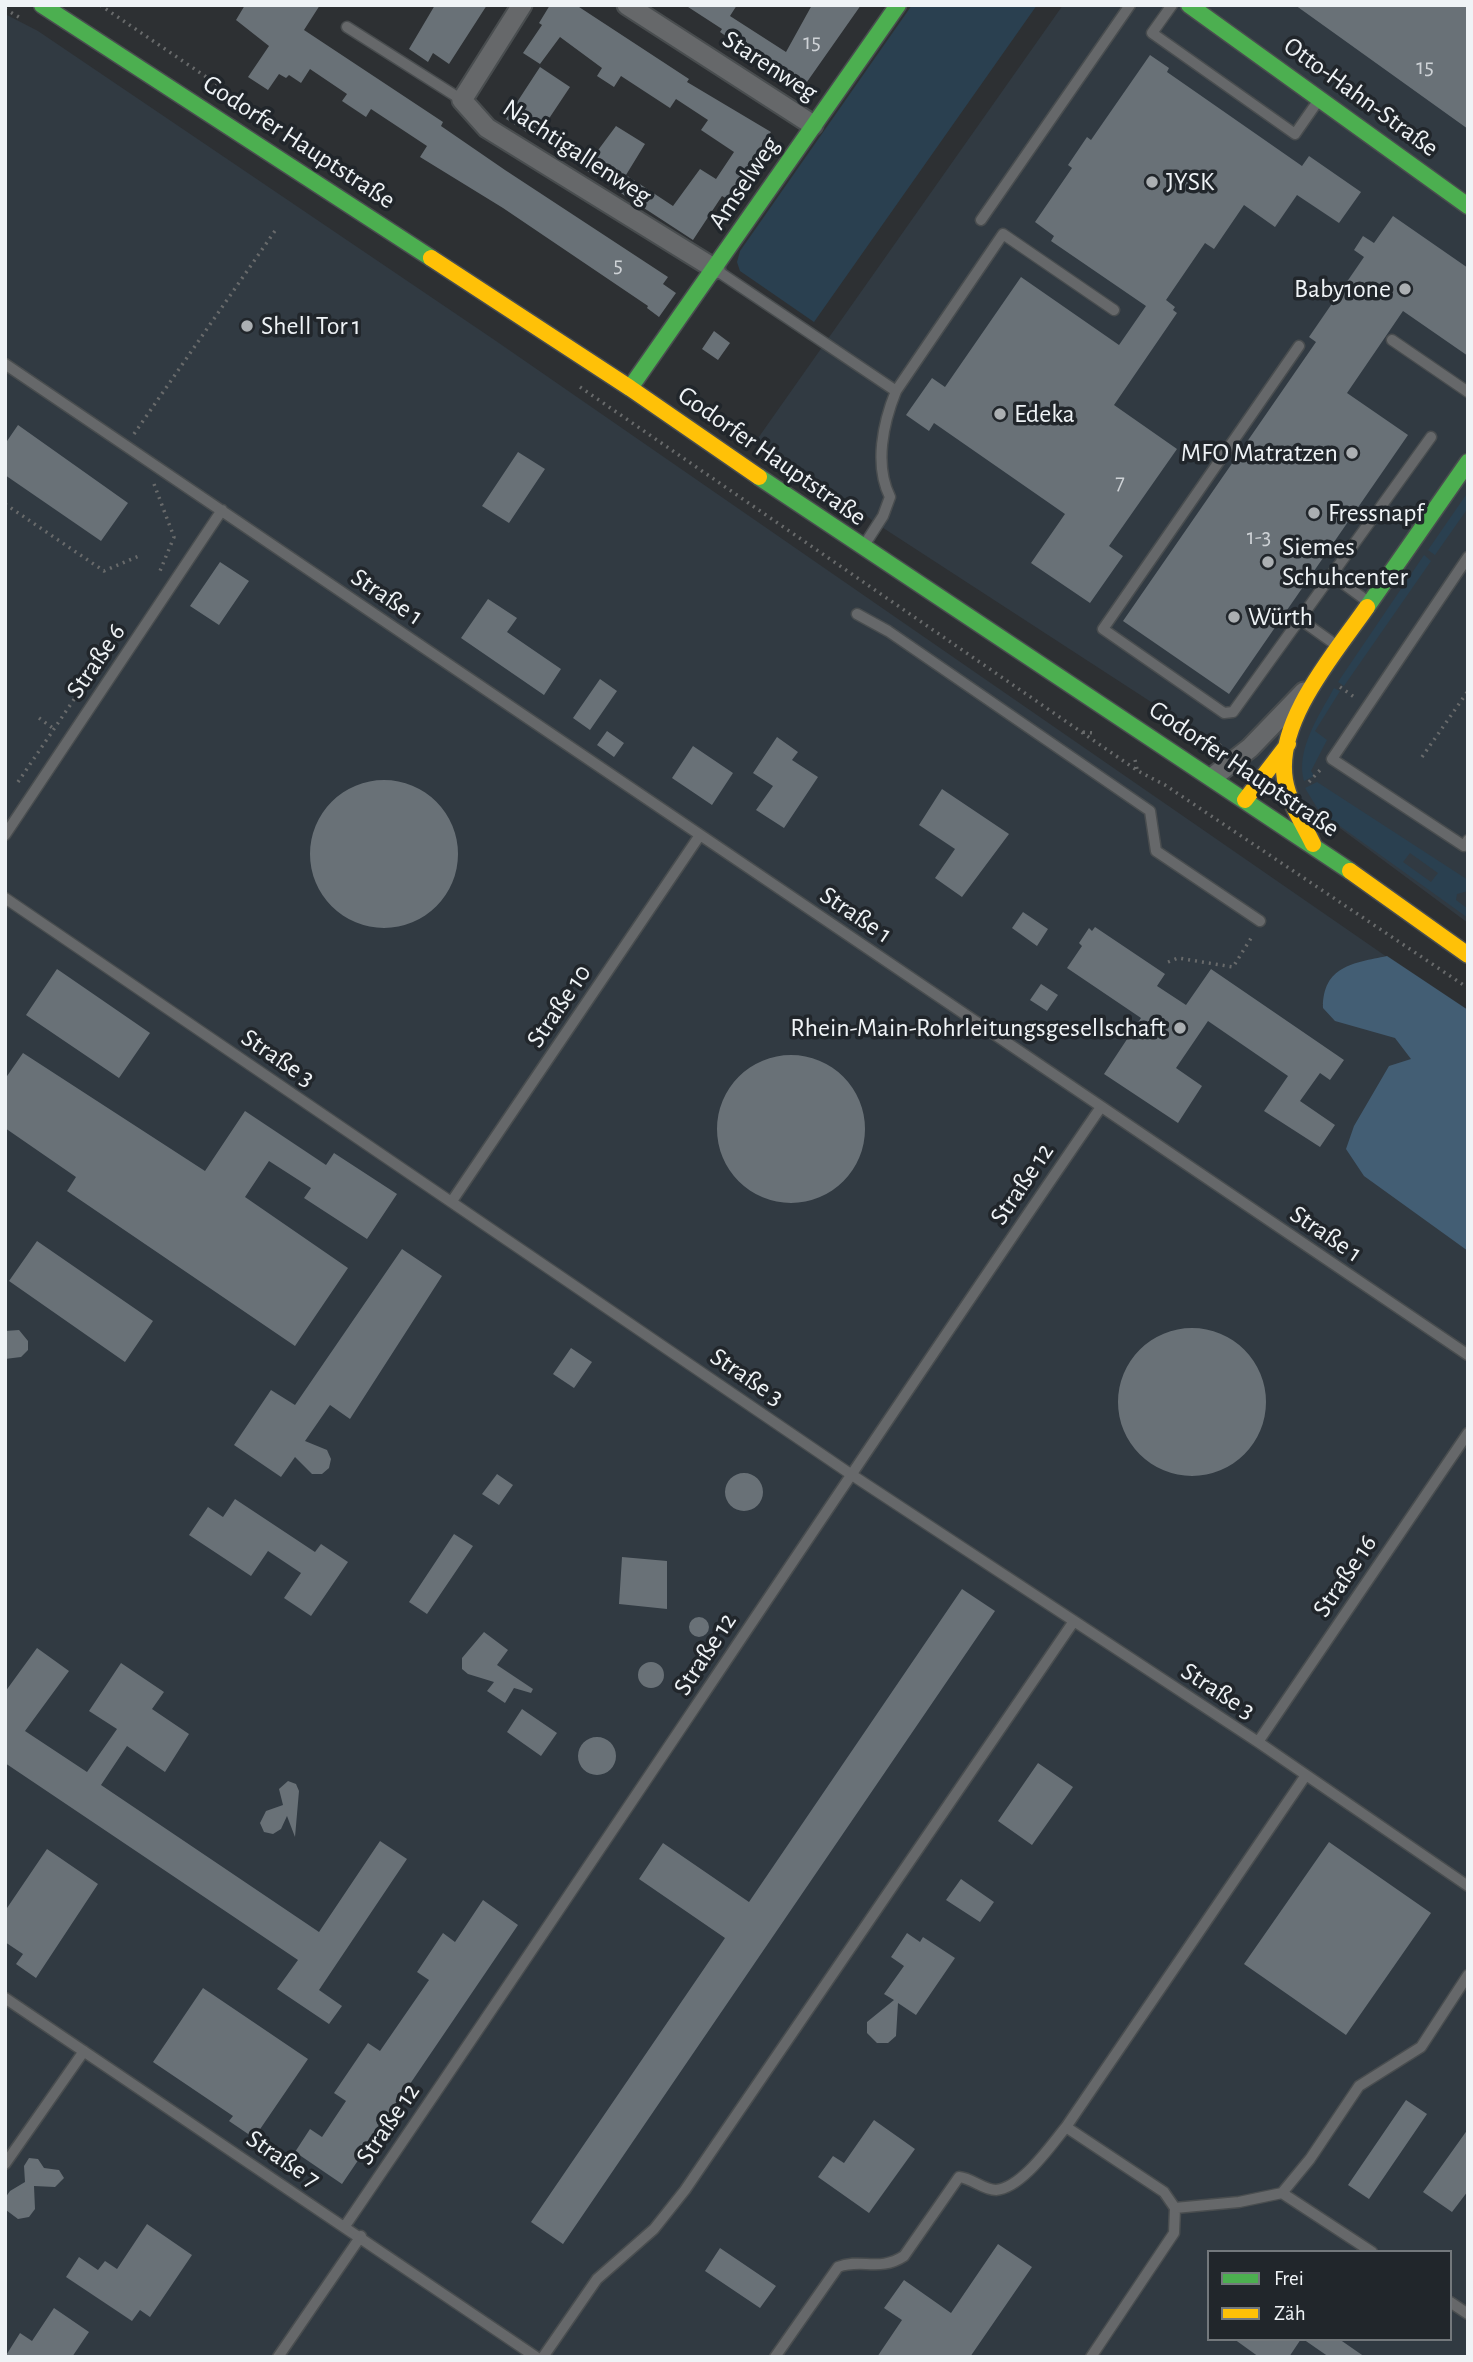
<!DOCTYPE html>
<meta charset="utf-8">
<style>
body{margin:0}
#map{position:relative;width:1473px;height:2362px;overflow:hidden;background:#2d3033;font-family:"Alegreya Sans",sans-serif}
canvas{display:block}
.frame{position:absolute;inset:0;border:7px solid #eff3f6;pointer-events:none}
.legend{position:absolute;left:1207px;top:2250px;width:245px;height:91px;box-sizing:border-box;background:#21262b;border:2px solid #73787c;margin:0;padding:9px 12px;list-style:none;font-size:21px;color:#eff3f6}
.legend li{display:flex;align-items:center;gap:14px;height:35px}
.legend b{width:35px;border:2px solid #73787c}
</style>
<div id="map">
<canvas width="1473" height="2362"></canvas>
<div class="frame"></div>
<ul class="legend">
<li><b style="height:9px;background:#4caf50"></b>Frei</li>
<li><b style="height:9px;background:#ffc107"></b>Zäh</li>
</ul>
</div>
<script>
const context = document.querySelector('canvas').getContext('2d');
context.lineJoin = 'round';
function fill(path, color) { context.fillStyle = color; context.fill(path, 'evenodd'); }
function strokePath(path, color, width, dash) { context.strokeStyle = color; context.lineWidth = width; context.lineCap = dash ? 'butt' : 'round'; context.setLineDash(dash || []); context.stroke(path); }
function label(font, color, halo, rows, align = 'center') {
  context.font = font + ' "Alegreya Sans",sans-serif'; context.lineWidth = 7; context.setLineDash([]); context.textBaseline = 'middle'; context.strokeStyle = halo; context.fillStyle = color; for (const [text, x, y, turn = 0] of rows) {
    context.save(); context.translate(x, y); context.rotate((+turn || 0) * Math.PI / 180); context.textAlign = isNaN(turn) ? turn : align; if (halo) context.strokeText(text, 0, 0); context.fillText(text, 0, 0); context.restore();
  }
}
const built = new Path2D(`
 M1063 5H1468V923L1302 800 874 522 854 505 756 441Z
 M5 14 38 31 496 341 1468 1013V2357H5ZM1209 2252H1450V2339H1209Z`);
const green = new Path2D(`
 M912 5H1037L814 322 740 271 737 262 740 251Z
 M1468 492V508L1435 555 1428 550Z
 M1424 555 1431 561 1344 686 1338 682Z
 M1334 688 1340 691 1315 731 1327 740 1311 771 1314 776 1304 781C1295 750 1320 714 1334 688Z
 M1317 782 1468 880V891L1457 894 1456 900 1468 909V918L1319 811 1305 788ZM1410 853 1438 873 1431 882 1403 862Z`);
const forest = new Path2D(`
 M1387 956 1468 1010V1251L1364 1176 1346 1149 1354 1126 1389 1066 1411 1059 1395 1038 1335 1021 1323 1008C1323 966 1353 963 1387 956Z`);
const building = new Path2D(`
 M245 5H320L304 30 443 122 441 126 505 170 668 277 663 284 676 293 659 317 647 308 648 306 503 208 420 157 427 146 371 109 366 117 342 101 347 94 310 69 301 83 289 75 286 78 279 74 268 90 248 77 269 46 236 20Z
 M435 5H487L449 64 433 53 428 62 409 49Z
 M550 5H576L689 79 687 82 771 132 727 199 722 196 693 240 584 169 616 126 645 144 626 175 673 206 700 169 716 179 734 152 701 130 708 120 676 99 670 108 621 76 614 87 597 76 602 68 560 37 540 64 523 53 542 25 539 23Z
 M685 5H737L730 16 786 52 812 5H861L802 89 720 32 724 26 722 29Z
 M1295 5H1468V129Z
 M1150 55 1169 68 1167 72 1302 166 1309 156 1361 192 1339 223 1297 195 1275 227 1244 205 1214 249 1205 243 1166 300 1175 307 1173 310 1177 313 1114 405 1177 449 1109 546 1123 556 1090 603 1031 563 1065 514 934 423 929 431 906 415 932 378 945 387 1021 277 1119 345 1146 306 1051 241 1054 236 1035 222 1072 168 1068 165 1087 137 1091 140Z
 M540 67 570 87 536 138 506 119Z
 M1393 216 1468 268V356L1403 311 1347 393 1408 435 1229 694 1123 621 1316 342 1309 337 1364 257 1354 250 1363 236 1374 243Z
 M714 331 730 343 718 360 702 349Z
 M18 425 128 503 101 541 5 475V444Z
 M518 452 545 469 509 523 482 506Z
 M220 562 249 581 219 625 190 606Z
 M488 599 517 618 507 632 561 669 544 695 461 638Z
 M600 679 617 691 590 730 573 718Z
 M607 731 624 743 614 757 597 745Z
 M777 737 798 752 792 760 818 777 784 828 756 810 773 786 753 773Z
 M693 746 733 773 712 805 672 778Z
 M310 854a74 74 0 1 1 148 0a74 74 0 1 1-148 0Z
 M942 789 1009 834 962 897 935 878 955 849 919 825Z
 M1023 912 1048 929 1037 946 1012 928Z
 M1095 927 1165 974 1157 986 1186 1005 1211 969 1344 1060 1330 1080 1320 1073 1300 1101 1335 1125 1320 1147 1264 1111 1288 1076 1208 1021 1176 1068 1202 1086 1178 1123 1104 1074 1141 1018 1067 968 1082 946 1079 943 1089 928 1092 931Z
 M57 969 150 1033 119 1078 26 1015Z
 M1041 984 1058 995 1047 1011 1030 1000Z
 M23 1053 205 1171 245 1111 326 1165 334 1153 397 1194 367 1239 304 1198 311 1188 269 1161 245 1197 348 1268 295 1346 67 1191 76 1177 5 1128V1079Z
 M717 1129a74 74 0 1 1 148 0a74 74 0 1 1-148 0Z
 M37 1241 153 1321 125 1362 9 1281Z
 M402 1249 442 1276 350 1419 330 1405 305 1441 327 1450 331 1459 329 1468 322 1474H312L295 1457 281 1477 234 1445 271 1390 295 1405Z
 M1118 1402a74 74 0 1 1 148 0a74 74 0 1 1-148 0Z
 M19 1330 28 1341V1350L21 1357 5 1359V1331Z
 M571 1348 592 1362 574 1388 553 1374Z
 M725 1492a19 19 0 1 1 38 0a19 19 0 1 1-38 0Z
 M497 1474 513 1485 499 1505 482 1494Z
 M235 1499 315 1552 321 1544 348 1562 311 1616 284 1598 301 1573 268 1551 251 1576 189 1535 208 1507 223 1517Z
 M454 1534 473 1546 427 1614 409 1602Z
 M622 1557 667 1561V1609L619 1604Z
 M962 1589 995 1611 563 2244 531 2222 725 1938 639 1879 663 1843 749 1902Z
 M689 1627a10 10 0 1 1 20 0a10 10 0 1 1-20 0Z
 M484 1632 508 1650 497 1665 533 1689 531 1693 514 1688 505 1703 487 1691 494 1682 468 1674 462 1669V1658Z
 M37 1648 69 1671 25 1731 87 1772 117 1729 89 1711 121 1663 164 1692 152 1709 189 1734 165 1772 127 1746 101 1785 319 1932 380 1841 407 1859 319 1990 342 2006 329 2024 277 1989 298 1960 5 1763V1692Z
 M638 1675a13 13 0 1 1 26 0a13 13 0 1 1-26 0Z
 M522 1709 557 1733 541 1756 507 1732Z
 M578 1756a19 19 0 1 1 38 0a19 19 0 1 1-38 0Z
 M1038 1763 1073 1787 1032 1845 998 1821Z
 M288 1781 296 1784 299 1791 295 1837 287 1816 281 1829 273 1834 264 1832 260 1823 266 1811 283 1805 279 1789Z
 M1329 1842 1431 1913 1346 2035 1244 1964Z
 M47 1849 98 1884 36 1978 16 1964 23 1954 5 1942V1911Z
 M961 1879 994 1902 980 1922 946 1900Z
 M483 1900 518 1925 342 2184 295 2152 310 2129 322 2137 346 2101 334 2093 368 2043 380 2051 429 1980 417 1972 443 1933 455 1942Z
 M907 1933 920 1942 923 1937 955 1958 916 2015 898 2003 896 2036 888 2043H877L867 2033V2022L894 2000 884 1994 904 1966 891 1957Z
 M203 1988 308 2059 254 2138 229 2121 233 2116 153 2062Z
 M1406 2100 1427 2114 1369 2199 1348 2185Z
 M874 2120 915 2149 869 2213 818 2177 833 2156 844 2163Z
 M1468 2129V2191L1452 2212 1423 2192Z
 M29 2158 38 2159 44 2168 59 2170 64 2178 55 2187 34 2186 35 2209 29 2217 18 2219 6 2210 5 2198 10 2191 25 2182 24 2166Z
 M147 2224 192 2255 150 2317 140 2310 132 2321 66 2277 79 2257 98 2270 105 2261 117 2269Z
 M998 2244 1032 2267 970 2357H877L902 2320 884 2308 904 2280 951 2313Z
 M720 2248 776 2286 760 2308 705 2271Z
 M54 2308 89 2332 72 2357H5L20 2333 32 2341Z
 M1234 2339H1301L1289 2357H1259Z
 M1303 2339H1339L1365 2357H1329Z`);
const path = new Path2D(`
 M100 5 326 158
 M5 9 22 19
 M580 387 1138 771 1165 785 1468 988
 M134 434 277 228
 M154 484 174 537 160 571
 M5 504 104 571 141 555
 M1340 687 1357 699
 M39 718 54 729
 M1083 732 1094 733
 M1197 740 1202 734 1221 746
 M1422 757 1468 691
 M1135 760 1137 769
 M18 782 117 636
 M1309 782 1322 768
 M1168 962 1178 958 1233 967 1253 935`);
const lane = new Path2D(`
 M1172 5 1152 33 1295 134 1318 101
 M347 27 462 100
 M981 220 1130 5
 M716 270 896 391
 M1392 340 1468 392
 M1299 346 1103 629 1224 713 1233 712 1431 437
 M5 364 1468 1355
 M863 547 883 516 890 497C874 465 883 423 896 391L1003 234 1114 310
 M1468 557 1332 759 1464 846 1468 840
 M1333 576 1367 601
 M857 614 888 631 1150 811 1156 851 1260 921
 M1301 620 1336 645
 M5 835 222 510
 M5 898 849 1473 1258 1742 1468 1886
 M452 1201 700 835
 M1258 1742 1468 1433
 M5 1998 536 2357
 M1066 2127 1164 2192 1175 2208 1174 2233 1091 2357
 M5 2164 84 2051
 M1282 2193 1372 2252
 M1175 2208 1239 2202 1282 2193 1310 2159 1359 2086 1421 2047 1468 1975
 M345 2226C599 1854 846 1478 1101 1107
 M1450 2302 1468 2314
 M278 2357 361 2236
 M543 2357 597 2279 654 2229 685 2190 1074 1621
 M775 2357 838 2267C861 2258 880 2272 904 2256L959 2177C972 2178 983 2190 996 2190 1022 2188 1051 2145 1066 2127L1306 1775`);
const street = new Path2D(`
 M522 5 462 100 487 128 715 269
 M627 5 813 125
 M1213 777 1250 748 1304 692`);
const fast = new Path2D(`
 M42 5 431 258
 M1189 5 1468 206
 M630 388 898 5
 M759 477 1350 871
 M1367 607 1468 462`);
const slow = new Path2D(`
 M431 258 630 388 759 477
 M1245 800 1288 744
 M1313 844C1303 823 1289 803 1285 780 1275 721 1336 652 1367 607
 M1350 871 1468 955`);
const markers = [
 [1152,182,7,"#abafb2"],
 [1405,289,7,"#abafb2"],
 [247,326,7,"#abafb2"],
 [1000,414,7,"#abafb2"],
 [1352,453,7,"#abafb2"],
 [1314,513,7,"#abafb2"],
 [1268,562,7,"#abafb2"],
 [1234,617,7,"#abafb2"],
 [1180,1028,7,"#abafb2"]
];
const numberNames = [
 ["15",812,42],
 ["15",1425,67],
 ["5",618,265],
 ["7",1120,482],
 ["1-3",1259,537]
];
const streetNames = [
 ["Starenweg",770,66,33],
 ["Otto-Hahn-Straße",1361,97,36],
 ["Godorfer Hauptstraße",299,142,33],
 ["Nachtigallenweg",577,152,33],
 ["Amselweg",744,183,-56],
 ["Godorfer Hauptstraße",772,456,35],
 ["Straße 1",387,597,34],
 ["Straße 6",96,661,-56],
 ["Godorfer Hauptstraße",1244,769,34],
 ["Straße 1",856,915,34],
 ["Straße 10",559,1006,-56],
 ["Straße 3",278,1058,34],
 ["Straße 12",1022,1184,-56],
 ["Straße 1",1326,1234,34],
 ["Straße 3",747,1377,34],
 ["Straße 16",1345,1576,-56],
 ["Straße 12",705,1654,-57],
 ["Straße 3",1218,1691,33],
 ["Straße 12",388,2124,-56],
 ["Straße 7",283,2159,34]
];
const poiNames = [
 ["JYSK",1166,182],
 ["Baby1one",1391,289,"right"],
 ["Shell Tor 1",261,326],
 ["Edeka",1014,414],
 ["MFO Matratzen",1338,453,"right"],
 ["Fressnapf",1328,513],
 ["Siemes",1282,547],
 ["Schuhcenter",1282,577],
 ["Würth",1248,617],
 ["Rhein-Main-Rohrleitungsgesellschaft",1166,1028,"right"]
];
fill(built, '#313a42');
fill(green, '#2a4050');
fill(forest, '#435e74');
fill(building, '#697177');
strokePath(lane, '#494d4f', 13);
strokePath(street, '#494d4f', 23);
strokePath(fast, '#494d4f', 19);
strokePath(slow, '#494d4f', 19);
strokePath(path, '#686a6b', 3.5, [2, 5]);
strokePath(lane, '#66686a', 10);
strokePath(street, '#66686a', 19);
strokePath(fast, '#4caf50', 16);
strokePath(slow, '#ffc107', 16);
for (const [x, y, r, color] of markers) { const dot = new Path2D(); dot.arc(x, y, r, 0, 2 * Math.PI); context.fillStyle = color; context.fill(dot); strokePath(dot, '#21262b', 2.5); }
label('23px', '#ced2d6', null, numberNames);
label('26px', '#eff3f6', '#21262b', streetNames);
label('26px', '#eff3f6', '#21262b', poiNames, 'left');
</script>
